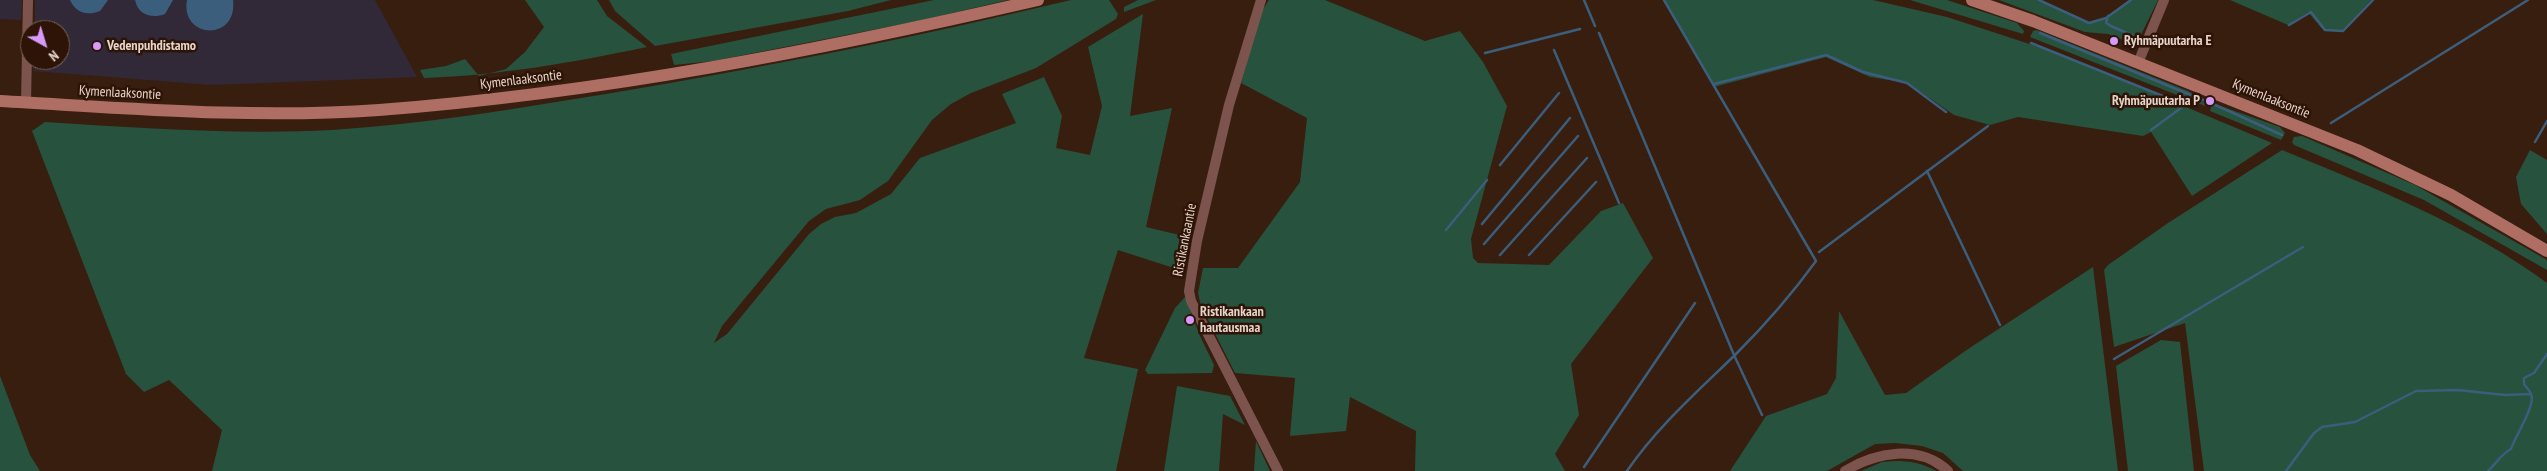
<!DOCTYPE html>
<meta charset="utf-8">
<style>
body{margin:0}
#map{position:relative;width:2547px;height:471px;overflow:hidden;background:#381e0f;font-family:"PT Sans Narrow",sans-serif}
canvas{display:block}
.north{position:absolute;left:20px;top:20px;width:50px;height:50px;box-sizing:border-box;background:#2d1406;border:1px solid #776154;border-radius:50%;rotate:141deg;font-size:14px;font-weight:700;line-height:20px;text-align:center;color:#e6d4ca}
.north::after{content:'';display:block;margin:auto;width:18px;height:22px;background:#d59bfa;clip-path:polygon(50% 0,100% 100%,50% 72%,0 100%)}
</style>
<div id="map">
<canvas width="2547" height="471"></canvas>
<div class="north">N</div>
</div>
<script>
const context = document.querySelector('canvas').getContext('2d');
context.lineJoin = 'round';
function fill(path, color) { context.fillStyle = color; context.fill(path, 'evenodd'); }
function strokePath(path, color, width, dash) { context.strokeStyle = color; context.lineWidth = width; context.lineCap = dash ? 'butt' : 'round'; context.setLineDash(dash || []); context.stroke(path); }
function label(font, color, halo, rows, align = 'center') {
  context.font = font + ' "PT Sans Narrow",sans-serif'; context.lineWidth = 5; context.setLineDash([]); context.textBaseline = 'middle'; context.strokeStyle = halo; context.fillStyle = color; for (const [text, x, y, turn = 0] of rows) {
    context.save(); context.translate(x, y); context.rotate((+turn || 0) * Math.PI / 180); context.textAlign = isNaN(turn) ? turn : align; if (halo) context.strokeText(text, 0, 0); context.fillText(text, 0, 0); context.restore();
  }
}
const industrial = new Path2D(`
 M0 0H22L21 20 0 19Z
 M35 0H375L417 77 211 85 34 71V60H60V30H35Z`);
const green = new Path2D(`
 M525 0H597L607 16 647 47C570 63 502 75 424 78L420 70 446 66 465 59 479 76 506 69 525 52 544 27Z
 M609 0H891L848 11 655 46 615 11Z
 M934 0H1008L918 21 713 61 674 65 671 54Z
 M1071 0H1109L1118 14 1116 19 1036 68 971 93 951 104 932 120 888 181 860 200 826 209 809 221 722 326 714 343 727 334 809 234 821 224 835 217 856 213 891 194 920 158 1016 123 1002 94 1044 77 1062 116 1056 148 1090 155 1102 106 1088 47 1143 14 1130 116 1172 108 1146 227 1192 238 1183 271 1118 250 1084 358 1138 369 1116 471H212L222 430 169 380 144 392 126 374 32 131 45 122C140 128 236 135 332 130 424 124 514 109 606 94 762 68 917 37 1071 0Z
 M1138 0H1156L1124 12V7Z
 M1269 0H1325L1425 41 1460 31 1483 62 1507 106 1471 239 1473 258 1478 263 1549 265 1601 211 1623 203 1653 258 1571 364 1579 415 1555 454 1565 471H1415L1416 431 1350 397 1346 431 1290 436 1295 378 1235 373 1201 306 1198 293 1203 268H1238L1300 182 1307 118 1241 83 1260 14Z
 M1665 0H1873L1947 17 2057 53 2272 143 2192 196 2151 132 2143 136 2018 117 1990 125 1954 115 1908 83 1870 77 1826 57 1714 87Z
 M1910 0H1947L2017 23 2024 31 2023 34Z
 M1999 0H2039L2089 23 2106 18 2131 0H2158L2136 45 2108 34 2085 32Z
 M2230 0H2371L2343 30 2324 31 2308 12 2288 25Z
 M2037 30 2188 91 2203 99 2205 106 2030 37 2033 31Z
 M2212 103 2280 127 2285 133 2281 140 2210 111Z
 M2302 136 2415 185 2547 260V270L2424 200 2294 145 2292 142 2294 137Z
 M2282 150C2372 187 2469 225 2547 283V471H2204L2185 323 2114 347 2104 270 2108 265 2168 223Z
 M2530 150 2547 160V234L2521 204 2516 177Z
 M2093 267 2118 471H1963L1943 453 1922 446 1895 443 1875 444 1827 471H1730L1766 416 1827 394 1836 378 1839 311 1885 395 1906 393 1968 349Z
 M1185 297 1200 336 1214 365 1212 373 1148 374 1145 370 1175 308Z
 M2161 340 2180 342 2194 471H2128L2116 366Z
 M0 376 30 455 40 471H0Z
 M1177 386 1230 396 1245 425 1223 414 1219 471H1164Z
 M1256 441 1270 471H1254Z
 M1895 461C1910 461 1922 463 1936 471H1861L1882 462Z`);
const water = new Path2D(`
 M70 0H108L100 11C87 16 76 13 70 0Z
 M135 0H173L165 14C152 19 138 15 135 0Z
 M187 0H233C238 42 180 39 187 0Z`);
const stream = new Path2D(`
 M1584 0 1595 26
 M2039 0 2089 23 2106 18 2131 0
 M2108 16 2106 23 2111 26 2145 41
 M2289 25 2311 12 2325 30 2343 31 2373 0
 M1599 33 1734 355 1762 415
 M2040 33 2203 100
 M2031 43 2185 105 2151 130
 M2150 43 2158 46
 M1554 50 1619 203
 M1485 53 1580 29
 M1714 84 1826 55 1863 72 1907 83 1946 112
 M2213 104 2282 135
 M2331 123 2528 0
 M2535 142 2547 121
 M1500 165 1559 93
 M1927 171 2000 325
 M1482 224 1570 118
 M1446 230 1487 180
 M1484 244 1578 136
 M1819 252 1988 126
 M1500 255 1587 158
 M1529 255 1596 182
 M2114 359 2303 247
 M1584 467 1695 303
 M1627 471C1657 427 1698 391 1736 354 1765 325 1792 294 1816 261L1664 0
 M2286 471 2314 433 2322 427 2355 422 2416 391 2458 390 2505 395 2531 394
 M2488 471C2497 463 2500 455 2511 449 2515 436 2536 406 2531 394 2530 391 2526 387 2524 384V378L2534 373 2547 354`);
const street = new Path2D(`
 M1261 0 1229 105 1197 241 1189 291 1191 301 1278 471
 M2138 63 2164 0
 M26 103 28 0
 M1845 471C1876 452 1919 444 1948 471`);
const secondary = new Path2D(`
 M1972 0 2033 21 2357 150 2451 195 2547 251
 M0 101C126 108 252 119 379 110 602 93 821 50 1038 0`);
const markers = [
 [2114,41,5,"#d59bfa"],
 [97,46,5,"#d59bfa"],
 [2210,101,5,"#d59bfa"],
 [1190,320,5,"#d59bfa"]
];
const poiNames = [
 ["Ryhmäpuutarha E",2124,41],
 ["Vedenpuhdistamo",107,46],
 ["Ryhmäpuutarha P",2200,101,"right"],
 ["Ristikankaan",1200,312],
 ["hautausmaa",1200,328]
];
const streetNames = [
 ["Kymenlaaksontie",521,80,-7],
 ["Kymenlaaksontie",120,93,3],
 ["Kymenlaaksontie",2271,99,22],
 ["Ristikankaantie",1185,240,-79]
];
fill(industrial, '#312938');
fill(green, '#27523e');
fill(water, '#3b5e7d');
strokePath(stream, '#3b5e7d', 2.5);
strokePath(street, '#7d544d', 10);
strokePath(secondary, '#af6e63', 12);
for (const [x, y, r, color] of markers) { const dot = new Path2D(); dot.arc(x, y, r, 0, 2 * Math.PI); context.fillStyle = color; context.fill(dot); strokePath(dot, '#2d1406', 2); }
label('bold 14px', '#e6d4ca', '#2d1406', poiNames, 'left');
label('14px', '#e6d4ca', '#2d1406', streetNames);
</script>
